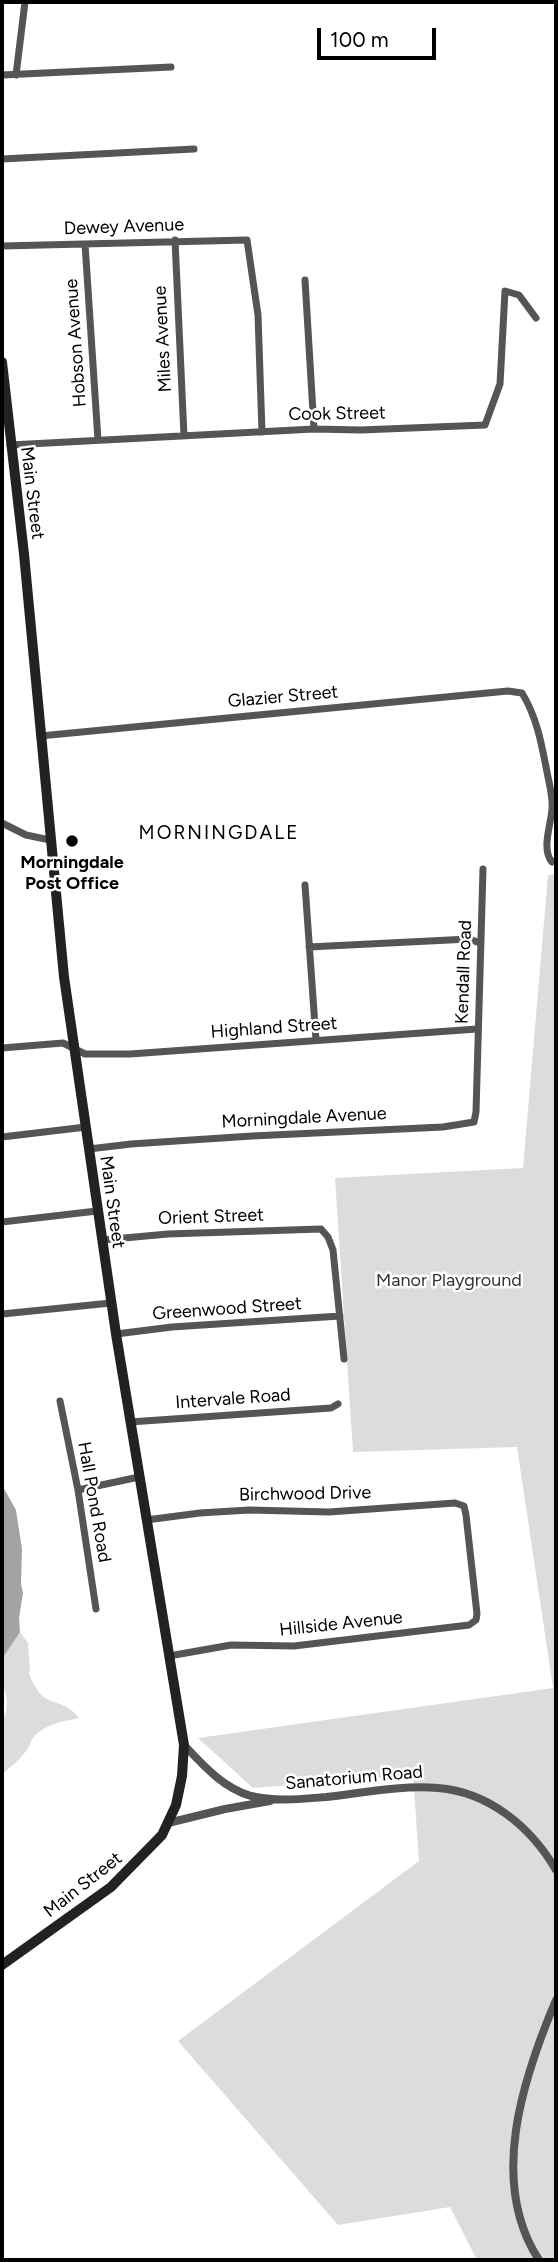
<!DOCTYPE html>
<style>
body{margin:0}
#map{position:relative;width:558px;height:2262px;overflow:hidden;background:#fff;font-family:Figtree,sans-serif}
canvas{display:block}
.frame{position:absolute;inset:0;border:4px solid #000;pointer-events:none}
.scale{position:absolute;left:317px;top:28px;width:119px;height:32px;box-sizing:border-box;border:4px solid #000;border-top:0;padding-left:9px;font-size:21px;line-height:24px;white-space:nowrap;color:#000;-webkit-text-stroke:5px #fff;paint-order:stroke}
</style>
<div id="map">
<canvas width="558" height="2262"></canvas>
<div class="frame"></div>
<div class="scale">100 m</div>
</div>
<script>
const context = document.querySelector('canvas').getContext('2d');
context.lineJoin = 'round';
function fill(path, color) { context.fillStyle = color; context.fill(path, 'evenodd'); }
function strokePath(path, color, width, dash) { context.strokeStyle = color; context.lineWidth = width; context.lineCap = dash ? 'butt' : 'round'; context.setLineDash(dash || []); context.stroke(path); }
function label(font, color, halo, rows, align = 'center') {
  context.font = font + ' Figtree,sans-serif'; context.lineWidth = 5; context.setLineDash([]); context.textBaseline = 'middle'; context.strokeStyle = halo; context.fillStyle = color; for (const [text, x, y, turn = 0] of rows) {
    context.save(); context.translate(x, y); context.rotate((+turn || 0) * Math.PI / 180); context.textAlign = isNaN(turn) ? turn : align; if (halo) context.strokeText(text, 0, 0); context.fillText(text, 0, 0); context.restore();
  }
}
const green = new Path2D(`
 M556 874V2260H477L450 2207 338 2225 178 2041 419 1861 413 1775 253 1788 198 1738 553 1688 517 1447 353 1452 335 1178 523 1168 548 875Z
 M20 1632 28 1643 30 1669 29 1673C44 1714 60 1693 79 1718 64 1721 45 1724 34 1737 30 1741 30 1747 26 1751 19 1761 11 1767 2 1774V1721L6 1712 7 1700 2 1679V1659Z`);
const water = new Path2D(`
 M2 1485 16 1510 22 1549 21 1584 23 1593 19 1618 20 1632 2 1659Z`);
const minor = new Path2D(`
 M2 75 171 67
 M16 75 25 2
 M2 159 194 149
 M175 240 184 436
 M85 244 98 440
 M2 246 247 240 258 315 262 432
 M305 280 314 429
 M10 445 314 429 361 430 485 425 500 384 505 291 519 295 536 318
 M40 736 508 691 522 693C538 719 542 747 548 777 550 787 553 798 552 809 551 825 541 849 552 862L556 861
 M2 823 26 835 50 840
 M305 885 316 1040
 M309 947 469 939 480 943
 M2 1048 63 1043 85 1054H130L477 1029
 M2 1137 86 1127
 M89 1149 131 1144 252 1136 443 1127 474 1122 476 1112 483 869
 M2 1222 97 1211
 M102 1240 168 1234 321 1229 328 1237 333 1250 344 1359
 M2 1314 111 1303
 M116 1334 172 1327 340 1316
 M60 1401 78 1490 96 1609
 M130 1422 331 1408 338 1404
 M78 1490 139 1477
 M146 1520 200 1513 249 1510 329 1512 455 1503 464 1506 466 1515 477 1614 476 1620 469 1625 294 1646 231 1645 169 1656`);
const tertiary = new Path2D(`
 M184 1745C203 1765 223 1788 251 1796 276 1802 301 1799 326 1797 362 1793 401 1785 438 1788 489 1792 531 1827 556 1870
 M168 1823 225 1809 270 1801
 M539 2260C488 2182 523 2078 556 2000`);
const secondary = new Path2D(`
 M2 362 24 554 64 977 116 1334 184 1745 182 1776 176 1805 162 1835 111 1887 2 1965`);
const markers = [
 [72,841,7,"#000"]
];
const streetNames = [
 ["Dewey Avenue",124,227,-2],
 ["Miles Avenue",163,339,-93],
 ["Hobson Avenue",76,343,-94],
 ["Cook Street",337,414,-1],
 ["Main Street",32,493,83],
 ["Glazier Street",283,697,-5],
 ["Kendall Road",464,972,-88],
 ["Highland Street",274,1028,-4],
 ["Morningdale Avenue",304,1118,-3],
 ["Main Street",112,1202,82],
 ["Orient Street",211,1217,-2],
 ["Greenwood Street",227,1309,-4],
 ["Intervale Road",233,1399,-4],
 ["Birchwood Drive",305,1494,-1],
 ["Hall Pond Road",94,1502,80],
 ["Hillside Avenue",341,1624,-6],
 ["Sanatorium Road",354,1778,-5],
 ["Main Street",83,1885,-38]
];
const poiNames = [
 ["Morningdale",72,863],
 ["Post Office",72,884]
];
const parkNames = [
 ["Manor Playground",449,1281]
];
const neighbourhoodNames = [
 ["MORNINGDALE",219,833]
];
fill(green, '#dcdcdc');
fill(water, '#a3a3a3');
strokePath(minor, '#555', 7);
strokePath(tertiary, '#555', 8);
strokePath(secondary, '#222', 10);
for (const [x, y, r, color] of markers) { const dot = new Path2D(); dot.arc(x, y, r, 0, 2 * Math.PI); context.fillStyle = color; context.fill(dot); strokePath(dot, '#fff', 2.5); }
label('18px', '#000', '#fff', streetNames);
label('bold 18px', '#000', '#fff', poiNames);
label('18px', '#333', '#fff', parkNames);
context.letterSpacing = '2px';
label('19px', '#000', '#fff', neighbourhoodNames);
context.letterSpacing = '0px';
</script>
